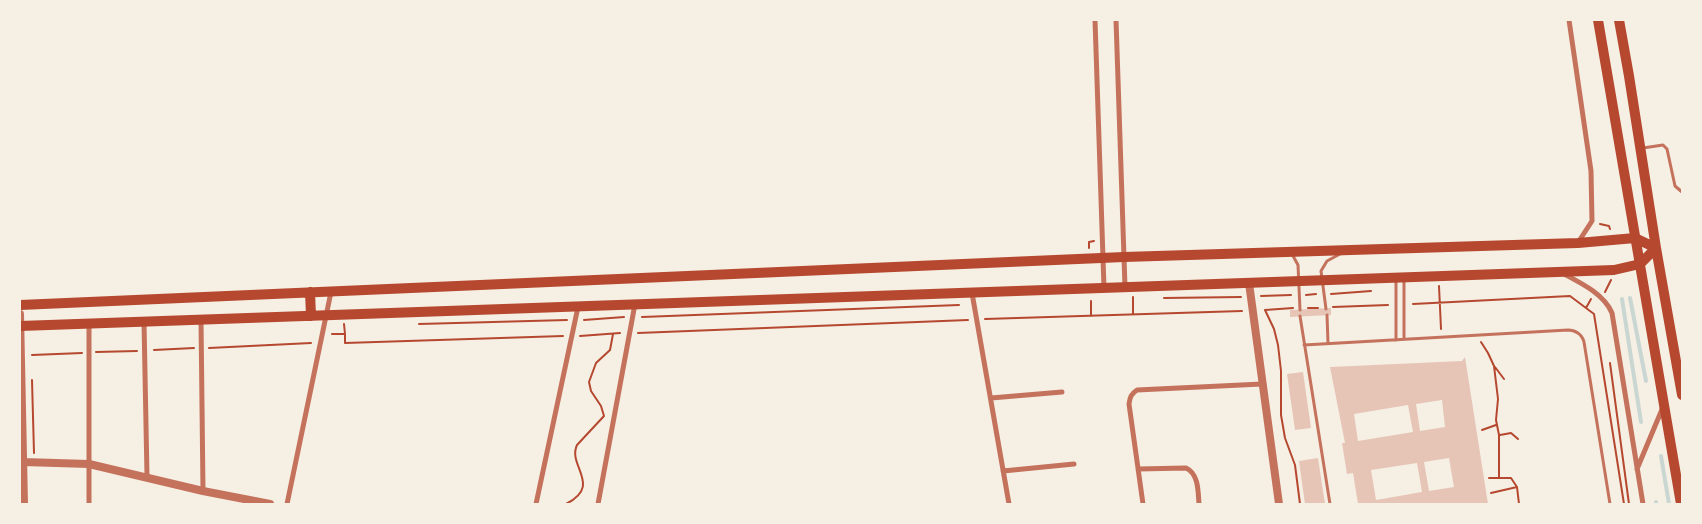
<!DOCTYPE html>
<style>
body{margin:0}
#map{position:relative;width:1702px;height:524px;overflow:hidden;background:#f6efe4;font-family:Signika,sans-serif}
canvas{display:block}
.frame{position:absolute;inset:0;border:21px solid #f6efe4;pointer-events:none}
</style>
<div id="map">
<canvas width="1702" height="524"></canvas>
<div class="frame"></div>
</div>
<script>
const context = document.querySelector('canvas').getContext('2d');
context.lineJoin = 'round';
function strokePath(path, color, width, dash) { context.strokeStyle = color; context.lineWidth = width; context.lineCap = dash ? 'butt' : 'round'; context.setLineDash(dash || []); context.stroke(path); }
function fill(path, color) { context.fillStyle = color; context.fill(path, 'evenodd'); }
const stream = new Path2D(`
 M1630 298 1646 381
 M1622 299 1641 422
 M1661 456 1669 504
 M1656 502V504`);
const building = new Path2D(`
 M1331 308V315L1290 317V310Z
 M1465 357 1488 504H1358L1353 473 1347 474 1342 443H1345L1330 367 1462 361ZM1442 400 1445 427 1420 431 1416 404ZM1408 405 1413 432 1358 441 1354 414ZM1449 458 1454 487 1429 491 1424 462ZM1417 463 1422 492 1376 500 1371 470Z
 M1303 372 1311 428 1295 430 1287 374Z
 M1318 458 1325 504H1305L1299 461Z`);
const path = new Path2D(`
 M1600 224 1609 226 1610 229
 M1089 248V242L1094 241
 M1439 286 1441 329
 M1605 292 1611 280
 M1331 294 1371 291
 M1306 295 1316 294
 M1261 296 1291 295
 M1133 297V314
 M1164 298 1241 297
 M1091 301V316
 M1413 304 1570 296 1594 314 1624 504
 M1333 307 1388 305
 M1293 308 1265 310 1274 329 1278 345 1281 371V415L1285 438 1295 465 1300 504
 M1308 308H1318
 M1586 308 1591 299
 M642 317 959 305
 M985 319 1242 311
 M584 320 624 317
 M344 324 345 334
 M419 324 567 320
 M638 333 968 320
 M332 334H345V343L563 336
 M580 336 620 333
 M1481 342 1488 353 1494 366 1498 399 1496 420 1499 435V478
 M209 348 311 343
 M154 350 194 348
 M96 352 137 351
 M32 355 82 353
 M1610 363 1629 504
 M1495 367 1504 379
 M32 380 34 453
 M1482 430 1496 425
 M1500 435 1511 433 1518 439
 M1489 478H1511L1517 487 1519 504
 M1491 493 1517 487
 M566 504C603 485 567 466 577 445L604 416 601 406 591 391 589 382 596 363 610 350 613 334`);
const service = new Path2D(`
 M1643 148 1663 145 1667 149 1675 186 1682 192
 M1292 254 1298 265 1300 310
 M1396 279V340
 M1404 280V339
 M1326 309 1321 271 1327 261 1340 254
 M1327 315 1328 343
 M1300 316 1330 504
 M1304 345 1568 330C1575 330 1582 334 1584 342L1610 504`);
const minor = new Path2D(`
 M1095 20 1104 288
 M1116 20 1125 287
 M1569 20 1591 171 1592 221 1579 241
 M1564 274C1581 283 1604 294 1612 313L1643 504
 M972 293 1009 504
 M201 320 203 491
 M144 322 147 476
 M991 398 1062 392
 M1138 469 1186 468C1199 474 1198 492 1199 504
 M1637 469 1663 407
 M1003 471 1074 464
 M89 504V323
 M287 504 331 292
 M536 504 578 307
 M598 504 635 304
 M1143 504 1129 404C1130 397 1131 394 1137 390L1262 384`);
const tertiary = new Path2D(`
 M1249 283 1279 504
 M20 314 24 504
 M23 462 89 464 203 491 270 504`);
const primary = new Path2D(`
 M1598 20 1681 504
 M1619 20 1629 76 1656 248 1682 395
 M310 292 311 316
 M20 305 1124 257 1578 243 1635 238 1656 248
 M20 326 1614 270 1640 264 1656 248`);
strokePath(stream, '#c9d6d2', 4);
fill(building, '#e6c5b7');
strokePath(path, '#b5482f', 2);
strokePath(service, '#c5725c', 3);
strokePath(minor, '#c5725c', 5);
strokePath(tertiary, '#c5725c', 8);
strokePath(primary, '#b5482f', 10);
</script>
